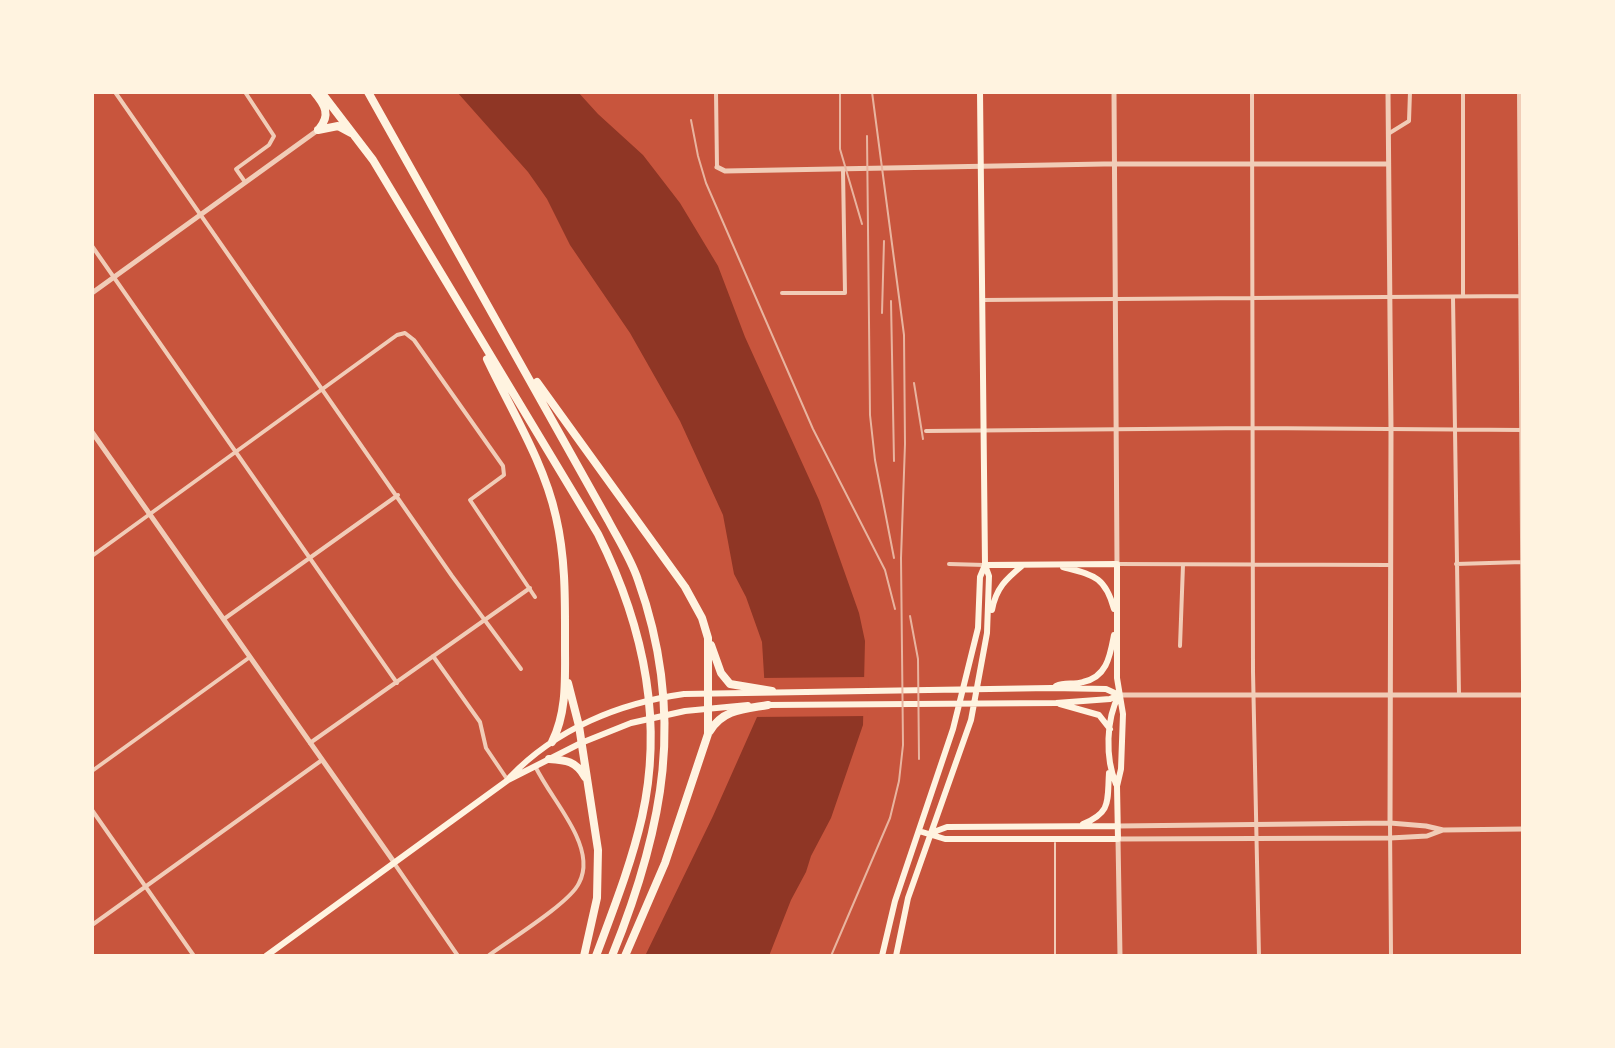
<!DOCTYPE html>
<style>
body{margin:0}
#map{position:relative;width:1615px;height:1048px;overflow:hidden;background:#c8553d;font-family:Jost,sans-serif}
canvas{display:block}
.frame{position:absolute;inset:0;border:94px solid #fff3e0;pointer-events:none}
</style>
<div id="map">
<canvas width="1615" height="1048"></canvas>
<div class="frame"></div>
</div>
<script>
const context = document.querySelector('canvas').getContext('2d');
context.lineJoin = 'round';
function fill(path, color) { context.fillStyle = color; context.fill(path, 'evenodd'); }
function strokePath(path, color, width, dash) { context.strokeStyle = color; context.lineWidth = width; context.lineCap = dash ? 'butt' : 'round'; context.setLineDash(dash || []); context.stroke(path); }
const water = new Path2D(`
 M457 92H578L598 114 643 155 680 203 718 266 745 337 819 500 859 613 865 641 863 725 831 818 811 856 806 872 791 900 769 956H645L713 816 757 717 765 691 762 642 746 597 734 574 723 515 680 421 630 333 570 245 547 199 528 172Z`);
const pier = new Path2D(`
 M869 677 867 716 752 717 761 691 760 678Z`);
const service = new Path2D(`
 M1055 956V843`);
const minor = new Path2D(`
 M115 92 452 576 521 669
 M245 92 274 136 269 145 236 169 245 182
 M716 92 717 167
 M1252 92 1253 672 1259 956
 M1519 92 1523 685
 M1388 134 1409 121 1410 92
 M92 246 397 683
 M782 293H845L843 170
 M1463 296V92
 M1453 297 1459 695
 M982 300 1520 296
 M926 431 1253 428 1523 430
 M92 556 397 335 405 333 414 340 503 466 504 475 470 500 535 597
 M949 564 985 565
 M1117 564 1389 565
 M1456 564 1523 562
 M224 619 398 495
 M1180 646 1183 565
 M433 656 480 722 486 748 507 779
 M310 743 530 588
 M92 771 250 657
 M92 810 194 956
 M1390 823 1391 956
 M394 863 458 956
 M92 925 322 760
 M488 956C508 941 570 903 579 883 587 868 583 850 576 835 565 811 547 790 535 766`);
const tertiary = new Path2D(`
 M1114 92 1117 564
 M1388 92 1391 430 1390 823
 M717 167 725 171 1104 164H1388
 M92 293 318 130
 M92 432 394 862
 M1119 695H1523
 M1118 826 1390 823 1426 826 1443 830 1523 829
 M1120 956 1118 839 1390 838 1427 836 1443 830`);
const secondary = new Path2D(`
 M1063 567C1093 575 1105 576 1114 609
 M992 610C996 588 1006 579 1023 565
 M1056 686C1065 682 1073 685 1083 682 1107 677 1110 656 1114 635
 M1060 704 1099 715 1110 729
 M767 705 1056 703 1110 699 1119 695
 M510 777C556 729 619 703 684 694L1051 688 1106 689 1119 695
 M1116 784C1105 758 1106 719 1119 695
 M1083 824C1112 812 1107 801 1109 773
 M919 831 945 839H1118L1117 786 1121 769 1123 714 1117 678V564L985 565
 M931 833 947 827 1118 826
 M266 956 508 780 581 743 631 723 685 711 748 705
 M882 956 895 901 953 729 978 628 980 577 985 565
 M896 956 908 898 971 720 987 633 989 576 985 565 980 92`);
const motorway = new Path2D(`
 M314 92C325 105 331 115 319 129
 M321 92 373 160 598 534C642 622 664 719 642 817 631 865 613 910 596 956
 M368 92 608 520C618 539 631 559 638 580 686 714 664 828 612 956
 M318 130 338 126 351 133
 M487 359C511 410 544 462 556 517 566 560 565 602 565 646 565 679 567 712 552 742
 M537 382 685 587 702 618 708 638V734L665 863 625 956
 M711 645 721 673 730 684 772 691
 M568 683 579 726 598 850 597 898 584 956
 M710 731C723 709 745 709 768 705
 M549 759C566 760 576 761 585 777`);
const rail = new Path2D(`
 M840 92V149L862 224
 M691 120 698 156 706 183 813 429 885 570 895 609
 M867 136 870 415 875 460 894 558
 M891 301 894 461
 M882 313 884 241
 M914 383 923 439
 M910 616 918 659 919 759
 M831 956 890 818 899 781 903 745 901 558 905 444 904 335 872 92`);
fill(water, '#8f3625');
fill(pier, '#c8553d');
strokePath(service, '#f1ccb7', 2);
strokePath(minor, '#f1ccb7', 4);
strokePath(tertiary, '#f1ccb7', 5);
strokePath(secondary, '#fff3e0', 6);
strokePath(motorway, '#fff3e0', 8);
strokePath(rail, '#e9b49f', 2);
</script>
